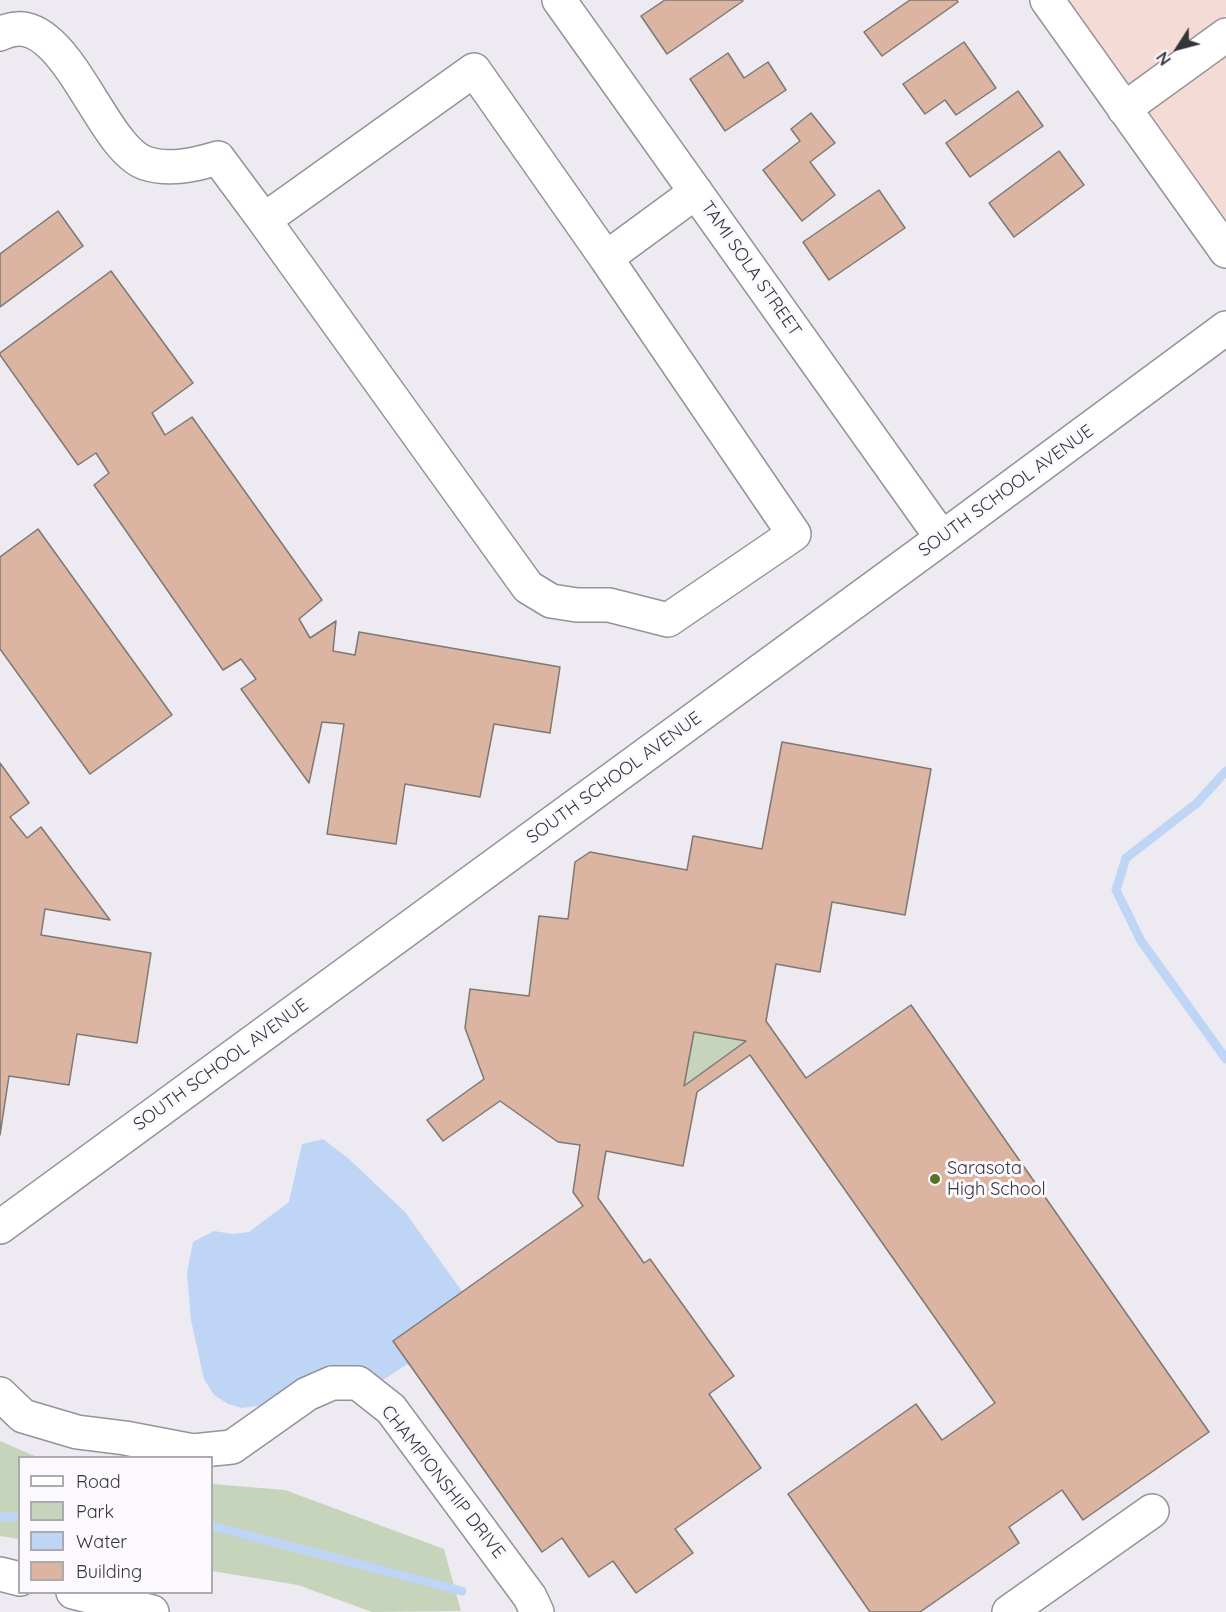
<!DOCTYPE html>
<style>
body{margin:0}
#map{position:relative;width:1226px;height:1612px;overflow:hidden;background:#edeaf1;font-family:Quicksand,sans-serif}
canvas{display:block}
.legend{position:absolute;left:18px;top:1456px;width:195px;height:138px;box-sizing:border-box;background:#fbf8fe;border:2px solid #acaaaf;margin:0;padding:8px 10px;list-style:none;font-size:18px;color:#363538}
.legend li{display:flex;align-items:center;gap:12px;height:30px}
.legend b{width:30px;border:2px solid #acaaaf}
.north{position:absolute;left:1148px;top:18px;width:60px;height:60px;-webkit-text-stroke:4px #fbf8fe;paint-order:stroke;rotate:234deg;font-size:16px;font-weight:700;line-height:24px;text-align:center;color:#363538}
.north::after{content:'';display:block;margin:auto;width:21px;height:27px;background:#363538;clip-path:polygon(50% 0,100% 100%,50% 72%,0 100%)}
</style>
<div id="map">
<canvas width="1226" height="1612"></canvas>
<ul class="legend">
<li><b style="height:8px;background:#fff"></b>Road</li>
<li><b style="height:16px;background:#c6d4bc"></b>Park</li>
<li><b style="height:16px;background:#bed5f6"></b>Water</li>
<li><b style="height:16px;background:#dbb4a2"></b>Building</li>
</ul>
<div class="north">N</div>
</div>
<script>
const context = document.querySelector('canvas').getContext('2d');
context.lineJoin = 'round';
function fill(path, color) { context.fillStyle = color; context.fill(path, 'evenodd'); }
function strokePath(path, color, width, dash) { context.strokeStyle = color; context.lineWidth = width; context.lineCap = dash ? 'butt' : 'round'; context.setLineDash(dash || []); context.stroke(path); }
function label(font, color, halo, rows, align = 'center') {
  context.font = font + ' Quicksand,sans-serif'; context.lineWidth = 6; context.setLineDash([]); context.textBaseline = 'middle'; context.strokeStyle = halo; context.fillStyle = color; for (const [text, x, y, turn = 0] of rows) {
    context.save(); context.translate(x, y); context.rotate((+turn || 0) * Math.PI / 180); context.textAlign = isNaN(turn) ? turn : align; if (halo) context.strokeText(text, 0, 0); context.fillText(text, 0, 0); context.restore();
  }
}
const commercial = new Path2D(`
 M1068 0H1226V15L1130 86Z
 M1226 54V220L1148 111Z`);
const green = new Path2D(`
 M694 1032 746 1041 684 1086Z
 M0 1441 37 1457 20 1458 19 1539 0 1536Z
 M212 1484 285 1490 444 1549 461 1611 372 1612 298 1585 212 1571Z`);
const water = new Path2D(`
 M323 1139 349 1159 405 1212 464 1294 422 1361 406 1365 380 1382 319 1397 242 1408 228 1404 214 1395 204 1379 191 1320 187 1273 193 1242 214 1231 232 1234 249 1232 289 1202 302 1144Z`);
const stream = new Path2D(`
 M1226 771 1197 803 1126 858 1116 890 1141 941 1226 1059
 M0 1517H20
 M212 1526 462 1591`);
const building = new Path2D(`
 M665 0H742L743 1 667 54 641 16Z
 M910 0H957L958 2 882 56 864 32Z
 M964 42 996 88 956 115 945 100 925 114 903 84Z
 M728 53 744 78 768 62 786 90 725 131 690 79Z
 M1018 91 1043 126 970 177 946 143Z
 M811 113 835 143 810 162 835 195 802 221 763 170 800 141 791 129Z
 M1059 151 1084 185 1014 237 989 203Z
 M879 190 905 228 829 280 803 242Z
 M58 211 83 246 0 307V254Z
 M111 271 193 383 152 413 165 435 192 417 322 600 299 619 310 638 336 621 333 651 355 655 359 632 560 667 550 733 494 724 480 797 405 784 396 844 327 834 344 724 322 722 309 783 241 689 256 679 241 659 223 670 94 485 109 473 96 453 78 465 0 355V353Z
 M38 529 172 715 90 774 0 649V557Z
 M782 742 931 769 905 915 832 902 820 972 776 964 766 1021 806 1078 911 1005 1209 1432 1083 1520 1062 1490 1009 1527 1019 1543 920 1612H870L788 1494 916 1404 942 1440 995 1403 750 1055 697 1092 683 1166 606 1151 598 1198 644 1263 650 1259 734 1376 709 1394 761 1468 675 1529 693 1553 636 1593 613 1561 589 1577 562 1538 542 1552 393 1341 583 1206 573 1192 580 1145 558 1142 500 1101 443 1141 427 1120 484 1079 465 1028 470 989 529 996 539 916 568 919 575 862 590 852 687 870 693 836 762 849ZM694 1032 746 1041 684 1086Z
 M0 763 29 803 10 817 27 838 41 827 110 920 45 909 41 935 151 953 137 1043 77 1034 69 1085 9 1076 0 1135Z`);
const minor = new Path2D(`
 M559 0 942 538
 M1047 0 1226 251
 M0 34C63 0 98 146 145 163 169 171 195 165 218 158L264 220
 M1124 109 1226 35
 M606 258 474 70 264 220 528 587 551 601 577 605H609L668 620 794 534 606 258 696 192
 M0 1227 942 538 1226 328
 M0 1394 23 1416 77 1432 125 1438 193 1451 232 1447 307 1394 332 1383H358L391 1409 530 1597 537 1612
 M0 1574 20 1579
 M73 1592 152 1612
 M1009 1612 1152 1511`);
const markers = [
 [935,1179,6,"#567328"]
];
const streetNames = [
 ["TAMI SOLA STREET",751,269,55],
 ["SOUTH SCHOOL AVENUE",1006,491,-36],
 ["SOUTH SCHOOL AVENUE",614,778,-36],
 ["SOUTH SCHOOL AVENUE",221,1065,-36],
 ["CHAMPIONSHIP DRIVE",443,1482,52]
];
const poiNames = [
 ["Sarasota",947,1169],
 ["High School",947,1190]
];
fill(commercial, '#f5dbd5');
fill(green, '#c6d4bc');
fill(water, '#bed5f6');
strokePath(stream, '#bed5f6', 9);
fill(building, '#dbb4a2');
strokePath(building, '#7e7874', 1.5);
strokePath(minor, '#959298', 36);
strokePath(minor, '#fff', 33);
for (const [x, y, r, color] of markers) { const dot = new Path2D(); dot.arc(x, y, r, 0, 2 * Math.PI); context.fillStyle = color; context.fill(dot); strokePath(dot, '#fbf8fe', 2); }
label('18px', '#363538', '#fbf8fe', streetNames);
label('18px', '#363538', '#fbf8fe', poiNames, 'left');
</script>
